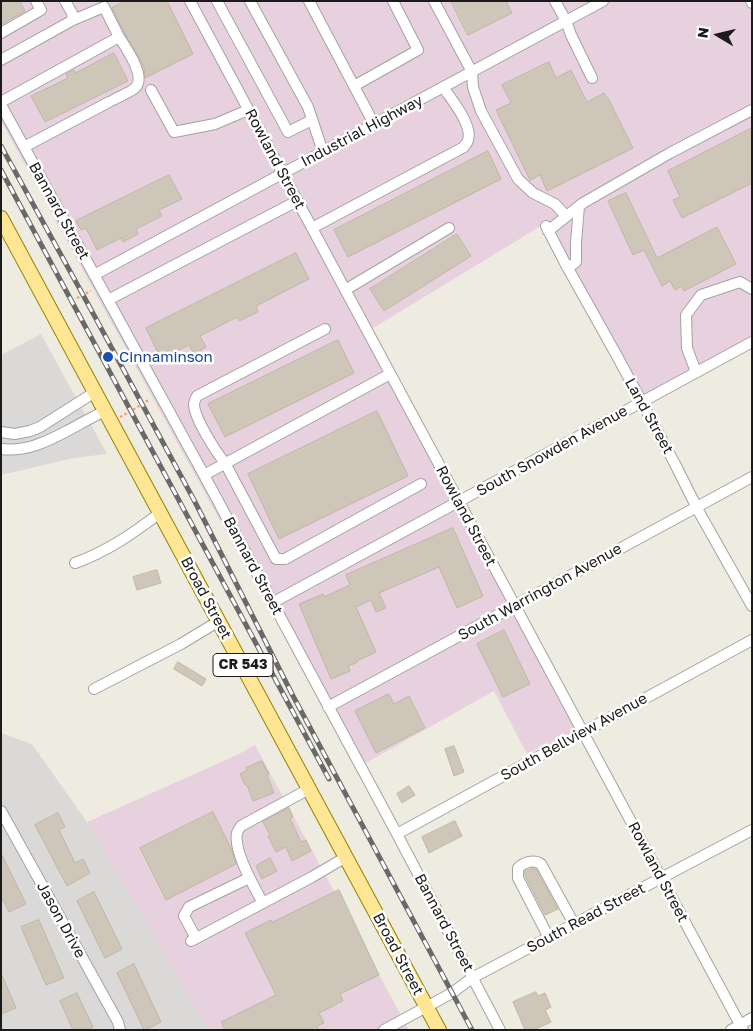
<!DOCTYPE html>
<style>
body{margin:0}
#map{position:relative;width:753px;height:1031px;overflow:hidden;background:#eeece0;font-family:"Golos Text",sans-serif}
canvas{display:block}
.frame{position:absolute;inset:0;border:2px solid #1b1b1b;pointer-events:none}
.north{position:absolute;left:693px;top:10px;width:50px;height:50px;-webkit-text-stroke:4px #fff;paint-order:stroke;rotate:279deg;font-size:14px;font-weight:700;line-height:20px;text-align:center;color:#1b1b1b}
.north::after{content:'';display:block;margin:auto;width:18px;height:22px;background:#1b1b1b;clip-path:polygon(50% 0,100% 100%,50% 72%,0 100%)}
</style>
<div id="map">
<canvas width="753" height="1031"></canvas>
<div class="frame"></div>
<div class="north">N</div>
</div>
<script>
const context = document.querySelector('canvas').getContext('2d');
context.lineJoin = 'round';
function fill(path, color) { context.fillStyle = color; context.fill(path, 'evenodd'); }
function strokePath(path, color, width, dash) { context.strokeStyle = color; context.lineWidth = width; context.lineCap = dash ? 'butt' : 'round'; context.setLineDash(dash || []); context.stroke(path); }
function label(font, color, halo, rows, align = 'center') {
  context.font = font + ' "Golos Text",sans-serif'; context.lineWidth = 5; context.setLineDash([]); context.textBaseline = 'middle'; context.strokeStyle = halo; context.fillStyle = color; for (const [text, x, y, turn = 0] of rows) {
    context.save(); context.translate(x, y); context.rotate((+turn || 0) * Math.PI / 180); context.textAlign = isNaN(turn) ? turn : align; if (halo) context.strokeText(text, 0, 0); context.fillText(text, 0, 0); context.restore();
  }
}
const residential = new Path2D(`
 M41 334 107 454 74 458 1 475V355Z
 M1 733 32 744 87 822 209 1030H1Z`);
const industrial = new Path2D(`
 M1 1H752V335L637 399 541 226 365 333 579 728 527 754 494 691 364 764 290 627 246 568 1 121Z
 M255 745 409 1030H209L87 822 237 755Z`);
const building = new Path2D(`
 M1 1H20L25 11 1 25Z
 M125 1H167L193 54 145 78 144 68 140 59 125 34 112 8Z
 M451 1H506L512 13 468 35Z
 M114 53 128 81 45 122 31 96 68 78 66 74 74 70 75 73Z
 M549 62 556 78 571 70 587 102 604 93 607 98H608L633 148 547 191 540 175 530 180 496 110 511 103 502 85Z
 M752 128V183L682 218 673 200 680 197 668 171Z
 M488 151 501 179 348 257 334 230Z
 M169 175 182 199 159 210 162 216 136 229 138 234 123 242 121 238 97 250 86 228 81 230 76 221Z
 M626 193 657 258 717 227 736 264 684 291 682 286 675 290 670 281 662 286 644 250 633 255 608 201Z
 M457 234 471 256 384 311 370 289Z
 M296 253 309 279 256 306 258 312 239 321 237 317 200 336 206 347 194 354 189 345 161 359 146 328Z
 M338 340 354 373 225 437 208 404Z
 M377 411 408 476 279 539 248 474Z
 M453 528 483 596 457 608 439 567 379 593 386 608 376 612 371 600 356 607 376 652 357 661 358 662 348 666 350 671 331 679 299 604 323 594 324 597 350 585 346 575Z
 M157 570 161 583 137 590 133 577Z
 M504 630 530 684 503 697 477 644Z
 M178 662 206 679 202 686 174 669Z
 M389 694 394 704 409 696 425 728 376 753 355 711Z
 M454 746 464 772 454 776 445 749Z
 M262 761 269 774 267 775 274 793 253 801 247 785H245L240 774 247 770 246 768Z
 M409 786 415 795 402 803 397 794Z
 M289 808 293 817 290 818 301 842 306 840 311 851 292 861 286 847 276 852 268 836 270 835 263 822Z
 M213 812 231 848 236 864 166 900 140 848Z
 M58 813 65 827 59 830 75 863 83 859 90 873 67 886 35 825Z
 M455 821 462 836 429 853 422 837Z
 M1 853 26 904 9 912 1 896Z
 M270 858 277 871 262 879 256 866Z
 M534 868 536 869 558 909 545 915 525 876V871Z
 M339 890 379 975 340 994 343 1001 319 1013 324 1023 317 1026 319 1030H225L221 1022 276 995 245 933 271 920 272 922Z
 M94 892 122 949 105 958 77 901Z
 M39 920 64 978 46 985 21 927Z
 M134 964 161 1022 145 1030H144L117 973Z
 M1 973 16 1008 1 1014Z
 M536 992 538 996 545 993 551 1007 545 1010 551 1022 534 1030H525L513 1002Z
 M77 993 93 1027 88 1030H73L60 1001Z`);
const path = new Path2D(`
 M77 298 91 291
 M120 417 136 408 150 399`);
const minor = new Path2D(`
 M190 1 743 1030
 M217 1 288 132 312 120
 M250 1 308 107 323 152
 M309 1 374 124
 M434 1 472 72 473 87 481 111 518 179 533 193 555 204 566 216
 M555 1 566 21 571 35 592 78
 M751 1 752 3
 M1 33 41 10 36 1
 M1 60 73 20 72 13 65 1
 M354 86 418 50 393 1
 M151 90 174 132 215 124 248 110
 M113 100C120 96 129 93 135 88 147 77 126 48 119 37
 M1 102 119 37 104 7 73 20
 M1 105 204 475 397 834 500 1030
 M24 147 109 102
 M546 226 565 263 617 356 675 464 699 512 752 606
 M312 228 464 147C465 145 468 142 468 140 473 125 451 99 443 87
 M548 231 583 203 670 153 752 110
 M568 268 576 262V243L579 206
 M94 275 603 1
 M345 290 449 228
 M108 300 297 201
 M325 329 197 396C196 397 194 403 194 404 194 418 216 452 225 463L276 559H285L421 484
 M696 372 687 348 686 315 701 295 740 282 752 289
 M1 432 15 434 30 431 40 427 95 392
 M1 449C26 452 46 442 67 431 80 424 92 417 105 411
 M204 475 390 374
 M75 563C108 551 132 534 160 513
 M272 603 752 342
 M94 689 181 644 219 621
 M328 707 752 477
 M1 811 118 1022 120 1030
 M397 834 752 640
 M263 903C254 887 233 851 237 833 238 830 240 828 241 826L309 789
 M196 938 184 916 189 907 249 878
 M549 938 518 878V868C524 862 534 859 541 864L574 924
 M191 941 312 877 346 857
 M384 1030 452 993 472 978 752 830
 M731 1030 752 1018`);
const major = new Path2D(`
 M1 218 439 1030`);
const rail = new Path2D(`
 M1 146 82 293 194 500 292 694 472 1030
 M1 170 329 779`);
const markers = [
 [108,357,6,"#1a4fb4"]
];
const shields = [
 [243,665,60]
];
const shieldNames = [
 ["CR 543",243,665]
];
const streetNames = [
 ["Industrial Highway",362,131,-28],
 ["Rowland Street",275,159,62],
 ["Bannard Street",59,211,61],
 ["Land Street",649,416,61],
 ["South Snowden Avenue",552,451,-29],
 ["Rowland Street",466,516,62],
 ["Bannard Street",253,566,62],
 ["South Warrington Avenue",540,592,-29],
 ["Broad Street",206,598,62],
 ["South Bellview Avenue",574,737,-29],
 ["Rowland Street",658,872,62],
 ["South Read Street",586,918,-28],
 ["Jason Drive",61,920,61],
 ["Bannard Street",444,923,62],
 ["Broad Street",398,954,62]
];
const transitNames = [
 ["Cinnaminson",119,357]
];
fill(residential, '#dad9d8');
fill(industrial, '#e8d1df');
fill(building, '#cec6b9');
strokePath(building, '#c1b6a1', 1);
strokePath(minor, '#a2a2a2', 12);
strokePath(major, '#938000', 16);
strokePath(path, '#ff9060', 2, [2.5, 2.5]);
strokePath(minor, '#fff', 10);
strokePath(major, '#ffe694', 14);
strokePath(rail, '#696969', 5);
strokePath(rail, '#fff', 3, [9]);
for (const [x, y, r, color] of markers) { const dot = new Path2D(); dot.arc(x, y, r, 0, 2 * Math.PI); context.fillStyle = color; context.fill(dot); strokePath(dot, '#fff', 2); }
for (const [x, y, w] of shields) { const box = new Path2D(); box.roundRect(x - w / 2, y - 11.5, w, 23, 4); context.fillStyle = '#fff'; context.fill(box); strokePath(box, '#1b1b1b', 1); }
label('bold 14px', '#1b1b1b', null, shieldNames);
label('15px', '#1b1b1b', '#fff', streetNames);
label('15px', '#164399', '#fff', transitNames, 'left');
</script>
